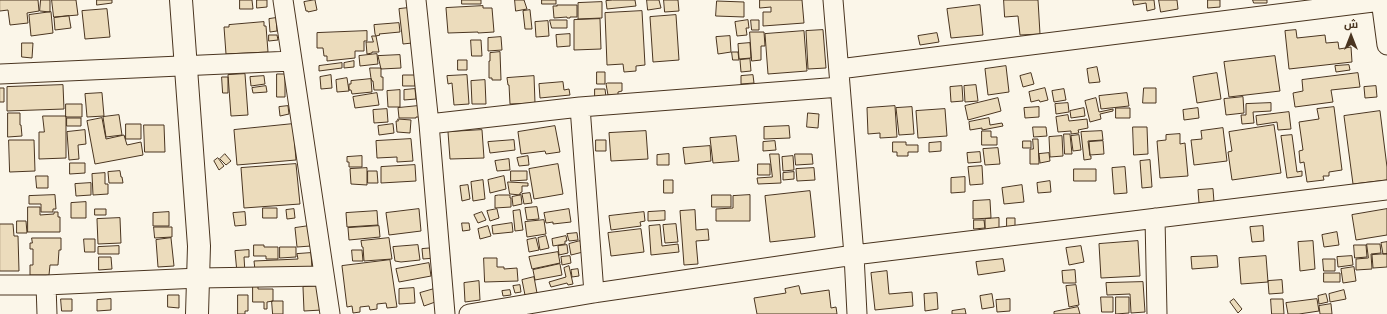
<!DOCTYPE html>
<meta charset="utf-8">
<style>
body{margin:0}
#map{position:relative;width:1387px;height:314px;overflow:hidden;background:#fbf6e9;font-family:Cabin,Cairo,sans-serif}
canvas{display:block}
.north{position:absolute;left:1331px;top:16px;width:40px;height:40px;-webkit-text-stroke:3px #fbf6e9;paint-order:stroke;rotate:0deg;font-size:11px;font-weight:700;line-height:16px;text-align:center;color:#4a3520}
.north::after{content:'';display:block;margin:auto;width:14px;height:18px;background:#4a3520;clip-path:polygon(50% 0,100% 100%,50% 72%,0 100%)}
</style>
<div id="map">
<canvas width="1387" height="314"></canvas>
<div class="north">ش</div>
</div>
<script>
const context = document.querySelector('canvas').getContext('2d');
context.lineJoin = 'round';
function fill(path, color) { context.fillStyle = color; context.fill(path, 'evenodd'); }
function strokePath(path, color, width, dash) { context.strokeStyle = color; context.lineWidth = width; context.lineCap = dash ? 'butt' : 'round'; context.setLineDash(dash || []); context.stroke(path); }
const building = new Path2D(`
 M0 0H38L39 11 27 13 28 23 10 25 8 10 0 11Z
 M41 0H50V12L40 11Z
 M52 0H76L78 15 54 17Z
 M97 0H112V3L97 5Z
 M240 0H252L253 9H240Z
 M257 0H267V7L257 8Z
 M315 0 317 10 308 12V11H306L304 2Z
 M462 0H481V4H462Z
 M515 0H524L527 9 516 11Z
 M542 0H556V4H542Z
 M613 0H635L636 6 607 9 606 1Z
 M647 0H659L661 8 648 10Z
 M664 0H678L679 11 665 12Z
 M760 0H802L804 23 763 26V12H771V7L760 8Z
 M1004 0H1038L1040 34 1020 35 1018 16 1005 17Z
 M1133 0H1154L1155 9 1147 11 1146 3 1134 5Z
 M1159 0H1177L1178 9 1161 12Z
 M1208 0H1220V7L1208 8Z
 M1253 0H1267V3H1254Z
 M717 1 744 2V17L716 16Z
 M602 2V18L578 19V3Z
 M557 5H577V17H570V18H567V17L554 18 553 6H557Z
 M980 5 983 35 951 38 947 9Z
 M483 6V8H492L494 32 478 33V32L448 33 446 8Z
 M408 8 412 43 403 44 399 9Z
 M107 9 110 37 85 39 82 11Z
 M530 10 532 29H525L523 11Z
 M642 11 645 65 636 66V71L624 72 623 64 607 65 605 13Z
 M51 12 53 33 31 36 29 15Z
 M676 15 679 60 653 62 650 17Z
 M69 16 71 28 55 30 54 18Z
 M276 18 277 31 270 32 269 19Z
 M600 19 601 49 574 50V20Z
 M550 20H567V28H552Z
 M748 20 749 28H746L747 35 737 36 735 22Z
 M751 20H759V30H752Z
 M548 21 549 36 536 37 535 22Z
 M264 22V26H266L268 52 226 54 224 27H229V25Z
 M399 23 400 32 379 34 380 35 376 36 375 34 374 25Z
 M823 30 826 68 808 69 806 31Z
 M1296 30 1297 38 1325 35 1326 43 1338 42 1339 49 1351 47 1352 62 1289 69 1285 31Z
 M367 31V41H364V51H355V58L327 61V56H324L323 48H317V33Z
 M804 31 807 71 768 74 765 34Z
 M750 32H764L765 46H761V60L752 61Z
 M937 33 939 42 920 45 918 36Z
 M570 34V46L557 47 556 35Z
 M269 35H277L278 40 269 41Z
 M372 36H376L379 52H372V53L367 54 366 42H373Z
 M730 36 731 52 718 54 716 37Z
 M501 37 502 50 488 51V38Z
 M471 40H481L482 56H472Z
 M22 43H33L32 58 22 57Z
 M750 43 751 58 739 59 738 44Z
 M500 52 501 80H492V78H489V61H490V53Z
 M732 52H738L739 60H733Z
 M377 54 378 64 360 66 359 56Z
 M400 55 401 68 381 69 378 56Z
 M1275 56 1280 91 1229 97 1224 62Z
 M750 59 751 71 741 72 740 60Z
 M458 60H467V70H458Z
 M354 61V67L344 68V63Z
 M342 63V68L319 71V66Z
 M1349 65 1350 70 1336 72 1335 66Z
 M1006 66 1009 92 988 95 985 69Z
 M1097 67 1100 82 1089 83 1087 69Z
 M370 68H381V77H383V90H374L373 81H372L371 78Z
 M597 72H605V84H597Z
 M1031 73 1034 84 1023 87 1020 76Z
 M1217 73 1221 99 1197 103 1193 77Z
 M1358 73 1360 87 1331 90 1333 102 1295 107 1293 93 1303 91 1302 80Z
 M245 74 248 115 231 116 228 75Z
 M277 74H285V97H277Z
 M331 75 332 88 321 89 320 77Z
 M403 75H415V86H403Z
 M467 75 469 104 454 105 452 83 448 84 447 76Z
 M753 75 754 83 741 84V76Z
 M264 76 265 84 251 86 250 77Z
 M534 76 535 103 510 104 509 85H508L507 78Z
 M222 77H228V93H223Z
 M347 78 349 91 337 92 336 80Z
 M371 79 372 92 352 94 351 90H349V84H351V81Z
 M485 80 486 104H472L471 81Z
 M563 82 564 90 569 89 570 95 540 98 539 84Z
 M608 83H622V91L618 92V95H608L606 84Z
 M63 85 64 109 7 111V87Z
 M976 85 978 101 965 102 964 86Z
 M266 86 267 92 253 93 252 88Z
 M962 86 963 101 951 102 950 87Z
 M1376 86 1377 97 1365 98 1364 87Z
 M0 88H4V102H0Z
 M1045 88 1048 100 1040 102 1039 100 1031 102 1029 92Z
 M1144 88H1156V103H1143Z
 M415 89 416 99 404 100V90Z
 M595 89H605L606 97H595Z
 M1064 89 1066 100 1054 102 1052 91Z
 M400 90V107H388L387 91Z
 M102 93 104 116 87 117 85 94Z
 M377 93 379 105 355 108 353 97Z
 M1127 93 1129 106 1101 109 1099 96Z
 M1243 97 1244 113 1226 115 1224 99Z
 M998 98 1001 111 968 120 965 106Z
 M1096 98 1099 112 1113 109V111L1100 114 1101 119 1090 122 1085 101Z
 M1068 103 1069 112 1056 114 1055 104Z
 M1271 103V111L1253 112 1254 123 1242 124 1241 115H1246V104Z
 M66 104H82V117H66Z
 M288 106 289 114 280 116 279 107Z
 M418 106 419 117H416V118H399L398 108Z
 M895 106 897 137 880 138V133L868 134 867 108Z
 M912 107 914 134 899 135 896 108Z
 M1039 107V117L1025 118 1024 108Z
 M1334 107 1342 170 1329 172V176H1323L1324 180 1307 182 1304 162 1300 163 1299 151 1303 150 1299 122 1319 119 1317 109Z
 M1084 108 1085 116 1071 118 1070 111Z
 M1116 108H1130V118H1116Z
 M1198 108 1199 118 1184 120 1183 110Z
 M387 109 388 122 374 123 373 110Z
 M945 109 947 136 918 138 916 111Z
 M1380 111 1387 167V180L1353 184 1344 116Z
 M1289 112 1291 129 1278 130 1277 122 1257 125 1256 116Z
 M8 113H20V125H21L22 136 8 137Z
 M808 113 819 114 818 128 807 127Z
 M119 115 122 135 106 137 103 117Z
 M1068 115 1069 121 1087 119 1088 128 1078 130 1079 133 1071 134V131L1058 132 1056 117Z
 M43 116H66V158L39 159V132H44Z
 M67 118H81V126H67Z
 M102 118 106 139 124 135 127 145 141 142 143 155 95 164 87 121Z
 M989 118 990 125 1002 123 1003 126 982 130V128L970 130 969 122Z
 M398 119 411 120 410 133 397 132 396 121H398Z
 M126 124H141V139H126Z
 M293 124 296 160 237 165 234 130Z
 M393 124 394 133 379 135 378 126Z
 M144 125H164L165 152H145Z
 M1274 125 1281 173 1232 180 1228 152 1232 151 1229 132Z
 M555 126 560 152 546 154 545 151 521 154 518 132Z
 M789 126 790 138 764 139V127Z
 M1033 127H1046L1047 136 1034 137Z
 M1133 127H1147L1148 154 1134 155Z
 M1223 128 1227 161 1194 165 1191 140 1202 139 1201 131Z
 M85 130 86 144 78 145 79 159 69 160 67 132Z
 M482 130 484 158 450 159 448 132Z
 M646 131 648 159 611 161 609 133Z
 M982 131H991V137H997V145H982Z
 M1102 131 1103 140 1088 141 1090 156H1091V159L1084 160 1081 132Z
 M1064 134H1070L1072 154H1065Z
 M1180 134V144L1185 143 1188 176 1160 178 1157 141 1166 140V135Z
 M1079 135 1081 150 1073 151 1071 136Z
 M1292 135 1297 172 1302 171V176L1287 178 1281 136Z
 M736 136 739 161 713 163 710 138Z
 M1062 136 1063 156 1050 157 1049 137Z
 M411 139 413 161 397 162V157L377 158 376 141Z
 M1033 139H1038L1039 164H1030V149H1033Z
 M9 140H34L35 171 10 172Z
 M514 140 515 150 490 153 488 142Z
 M596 140H606V151H596Z
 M775 141 776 150 763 151V142Z
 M1023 141H1031V148H1023Z
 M1103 141 1104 154 1090 155 1089 142Z
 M893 142H906V145H918V152H908V156H897V152H893Z
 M941 142V151L929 152V143Z
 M710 146 711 161 685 164 683 148Z
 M998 148 1000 164 985 165 983 149Z
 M980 152 981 162 968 163 967 153Z
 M1049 153 1050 161 1040 163 1039 154Z
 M225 154 231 161 226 165 220 159Z
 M669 154V165H657V155Z
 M770 154H779L781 183 758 184 757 178 772 177Z
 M795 154H812L813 164 796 165Z
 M362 156V167H349V162H347V157Z
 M528 156 529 165 519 166 517 158Z
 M793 156 794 170 783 171 782 157Z
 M218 158 224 166 219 170 214 161Z
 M509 159 510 170 497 171 495 161Z
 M1150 160 1152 187 1142 188 1140 161Z
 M70 163H85V173L70 174Z
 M296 164 300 204 244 208 241 168Z
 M558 164 563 194 534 199 529 169Z
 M758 164H770V175H758Z
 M415 165 416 181 381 183V167Z
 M982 166 983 184 970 185 968 167Z
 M1125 167 1127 193 1114 194 1112 168Z
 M367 168V185L351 184 350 169Z
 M814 168 815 180 797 181 796 169Z
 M1074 169H1096V181H1074Z
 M120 171 121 177H122L123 183H109L108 172Z
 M368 171H377L378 183H368Z
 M511 171H527V180L511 181Z
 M794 172V179L783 180V173Z
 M105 173V184H108V194L93 195 92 174Z
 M36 176H48V188H37Z
 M504 176 506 189 490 193 488 180Z
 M965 177V192L951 193V178Z
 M483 180 485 199 473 201 471 182Z
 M664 180H673V193H664Z
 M1050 181 1051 192 1038 193 1037 183Z
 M508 182 528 183V186H522V192L520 193V195L510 194Z
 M91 183V195L76 196 75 184Z
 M468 185 470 199 462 201 460 186Z
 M1022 185 1024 202 1004 204 1002 188Z
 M1213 189 1214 202 1199 203 1198 190Z
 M810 191 815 237 770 242 765 196Z
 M530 193 532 203 524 204 522 194Z
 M55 195 56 209H53V212H41V204H29V196Z
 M499 195H510V198H511V207L495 208V196Z
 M521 195 522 204 513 206 512 197Z
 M712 195H731V207H712Z
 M750 195V221H716V209L733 208V196Z
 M990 200 991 218 973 219V201Z
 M86 202V218H71V203Z
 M28 207H40V215L54 214V212H58V217H60V232H28Z
 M537 207 539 219 527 220 525 208Z
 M263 208H277V218H263Z
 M95 209H106V215H95Z
 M294 209 295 218 287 219 286 210Z
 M419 209 421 231 389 235 386 213Z
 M497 209 499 218 490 221 487 211Z
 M569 209 571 222 553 224V222L546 223 544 213Z
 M1387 209V235L1356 240 1352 215Z
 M520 210 523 230 515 231 513 211Z
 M695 210 696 230 708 229 709 240 696 241 698 264 684 265 680 211Z
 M377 211 378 225 347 227 346 213Z
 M665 211V220L648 221V212Z
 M169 212V226H153V213Z
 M245 212 246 225 235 226 233 213Z
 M482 212 486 220 478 223 474 215Z
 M644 212 645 221 640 222 641 226 611 230 609 216Z
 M120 218 121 243 98 244 97 219Z
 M999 218V230L985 231V219Z
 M1007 218H1015V227H1007Z
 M544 220 546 234 527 237 525 222Z
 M974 220H984L985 228 974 229Z
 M17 221H26L27 233H17Z
 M462 223H469L470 230 463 231Z
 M512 223 513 232 493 234 492 226Z
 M0 224H13L14 236H18L19 271H0Z
 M676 224 678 242 665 243 663 225Z
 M660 225 662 246 678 244 679 252 651 255 649 226Z
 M309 226 311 246 297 247 295 228Z
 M379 226 380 237 349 240 348 228Z
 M488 226 491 236 480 239 478 229Z
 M1263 226 1264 241 1252 242 1250 227Z
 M154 227H172V237L155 238Z
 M641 229 644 252 611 256 608 233Z
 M1337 232 1339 245 1324 247 1322 235Z
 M577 233 578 240 569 241 567 234Z
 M546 236 549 248 540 250 538 238Z
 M566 236 567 241H565V244L553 246 552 239Z
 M32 238H61V250H59L58 265H50L49 275H30V265H33V249H30V243H32Z
 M171 238 174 266 158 267 156 240Z
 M389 238 392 259 364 261 363 247H362L361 241Z
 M536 238 539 250 529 252 527 240Z
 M84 239H95V252H85Z
 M580 241 583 252 571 255 569 244Z
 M1138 241 1140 276 1101 278 1099 244Z
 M1313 241 1315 269 1300 271 1298 242Z
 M1387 242V254H1383L1381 243Z
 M1367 244H1380L1381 253 1371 254 1372 269 1356 270V259L1368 258Z
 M254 245H264V247H278V259H266V256H254Z
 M418 245 420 260 401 262 395 261 393 247Z
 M567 245 568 253 559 255 558 246Z
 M1354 245H1366L1367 257 1355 258Z
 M119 246V254H98V247Z
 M1081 246 1084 262 1069 265 1066 248Z
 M280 247H296V257L280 258Z
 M434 248 435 258 423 259 422 249Z
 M249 250V257H244L245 273H237L235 251Z
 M352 250H362L363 261H353Z
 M558 252 560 263 532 269 529 257Z
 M311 253 312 269 255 270 254 261 298 259 297 254Z
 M1387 254V267L1373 268 1372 255Z
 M570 256 571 263 562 265 561 257Z
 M1217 256 1218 267 1192 269 1191 257Z
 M1266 256 1268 282 1241 284 1239 258Z
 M1352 256 1353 265 1338 267 1337 257Z
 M99 257H111L112 269 99 270Z
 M484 258H497V267H504V269L517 268 518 281 485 282Z
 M1003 259 1005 271 978 275 976 262Z
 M1323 259H1335V271H1324Z
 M390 260 397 307 387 308 386 303 377 304V309L370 310 369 306 360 307V312L353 313 352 306 347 307 342 266Z
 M429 263 431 276 399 282 396 269Z
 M560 264 562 275 535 280 533 270Z
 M569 266 573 284 568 285 567 283 551 287 549 282 566 277 564 268Z
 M1354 267 1356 281 1343 283 1341 269Z
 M578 269 579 276 572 277 571 270Z
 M1075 270 1076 283H1063L1062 271Z
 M887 271 889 294 912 292 913 306 875 310 871 273Z
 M1324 273H1340V282H1324Z
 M534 277 537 293 525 295 522 280Z
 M1282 280 1283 293 1269 294 1268 281Z
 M479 281 480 300 465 302 464 283Z
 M1143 282 1145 312 1131 313 1130 294 1107 295 1106 283Z
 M253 284H258V289H273V301L267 302V309H264V302H253Z
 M520 285 521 292 515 293 513 286Z
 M1076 285 1079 305 1069 307 1066 286Z
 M320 286 322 310 304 311 303 287Z
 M799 286 801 294 829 290 831 308 836 307 837 314H757L754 298 786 293 785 289Z
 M414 288 415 303 399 304V289Z
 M434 289 438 301 424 306 420 293Z
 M510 290 511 295 503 296 502 291Z
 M1344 290 1346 299 1330 302 1329 294Z
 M937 293 938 309 925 311 924 294Z
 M992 294 994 307 982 309 980 296Z
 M1326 294 1328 302 1319 304 1318 296Z
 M168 295H179V308L168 307Z
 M238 295H248V311H245V314H238Z
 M1101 297H1113V312H1102Z
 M1116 297H1129V313L1116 314Z
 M61 299H72V311H62Z
 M111 299V310L97 311V300Z
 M1010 299V311L997 312 996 300Z
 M1234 299 1242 309 1238 313 1230 302Z
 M1271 299H1283L1284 314H1272Z
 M1317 299 1319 311 1299 314H1288L1286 303Z
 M272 301H283V314H273Z
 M1331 304 1332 314H1320L1319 306Z
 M1078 307 1080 314H1054V312Z
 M965 309 966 314H952V311Z`);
const minor = new Path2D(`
 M283 0 330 314
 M416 0 429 124 445 314
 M833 0 854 255 857 314
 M1381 0 1387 45
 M839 69 1381 1
 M0 74 292 61
 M580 107 594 293
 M429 124 580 107 840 87
 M1155 218 1157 314
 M0 285H46L199 278 324 276
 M46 285 47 314
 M469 314 594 293 854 255 1387 190`);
const tertiary = new Path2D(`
 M181 0 199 246 197 314`);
fill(building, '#ecdcbc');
strokePath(building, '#4a3520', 1);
strokePath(minor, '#4a3520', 21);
strokePath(tertiary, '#4a3520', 24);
strokePath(minor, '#fbf6e9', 19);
strokePath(tertiary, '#fbf6e9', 22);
</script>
